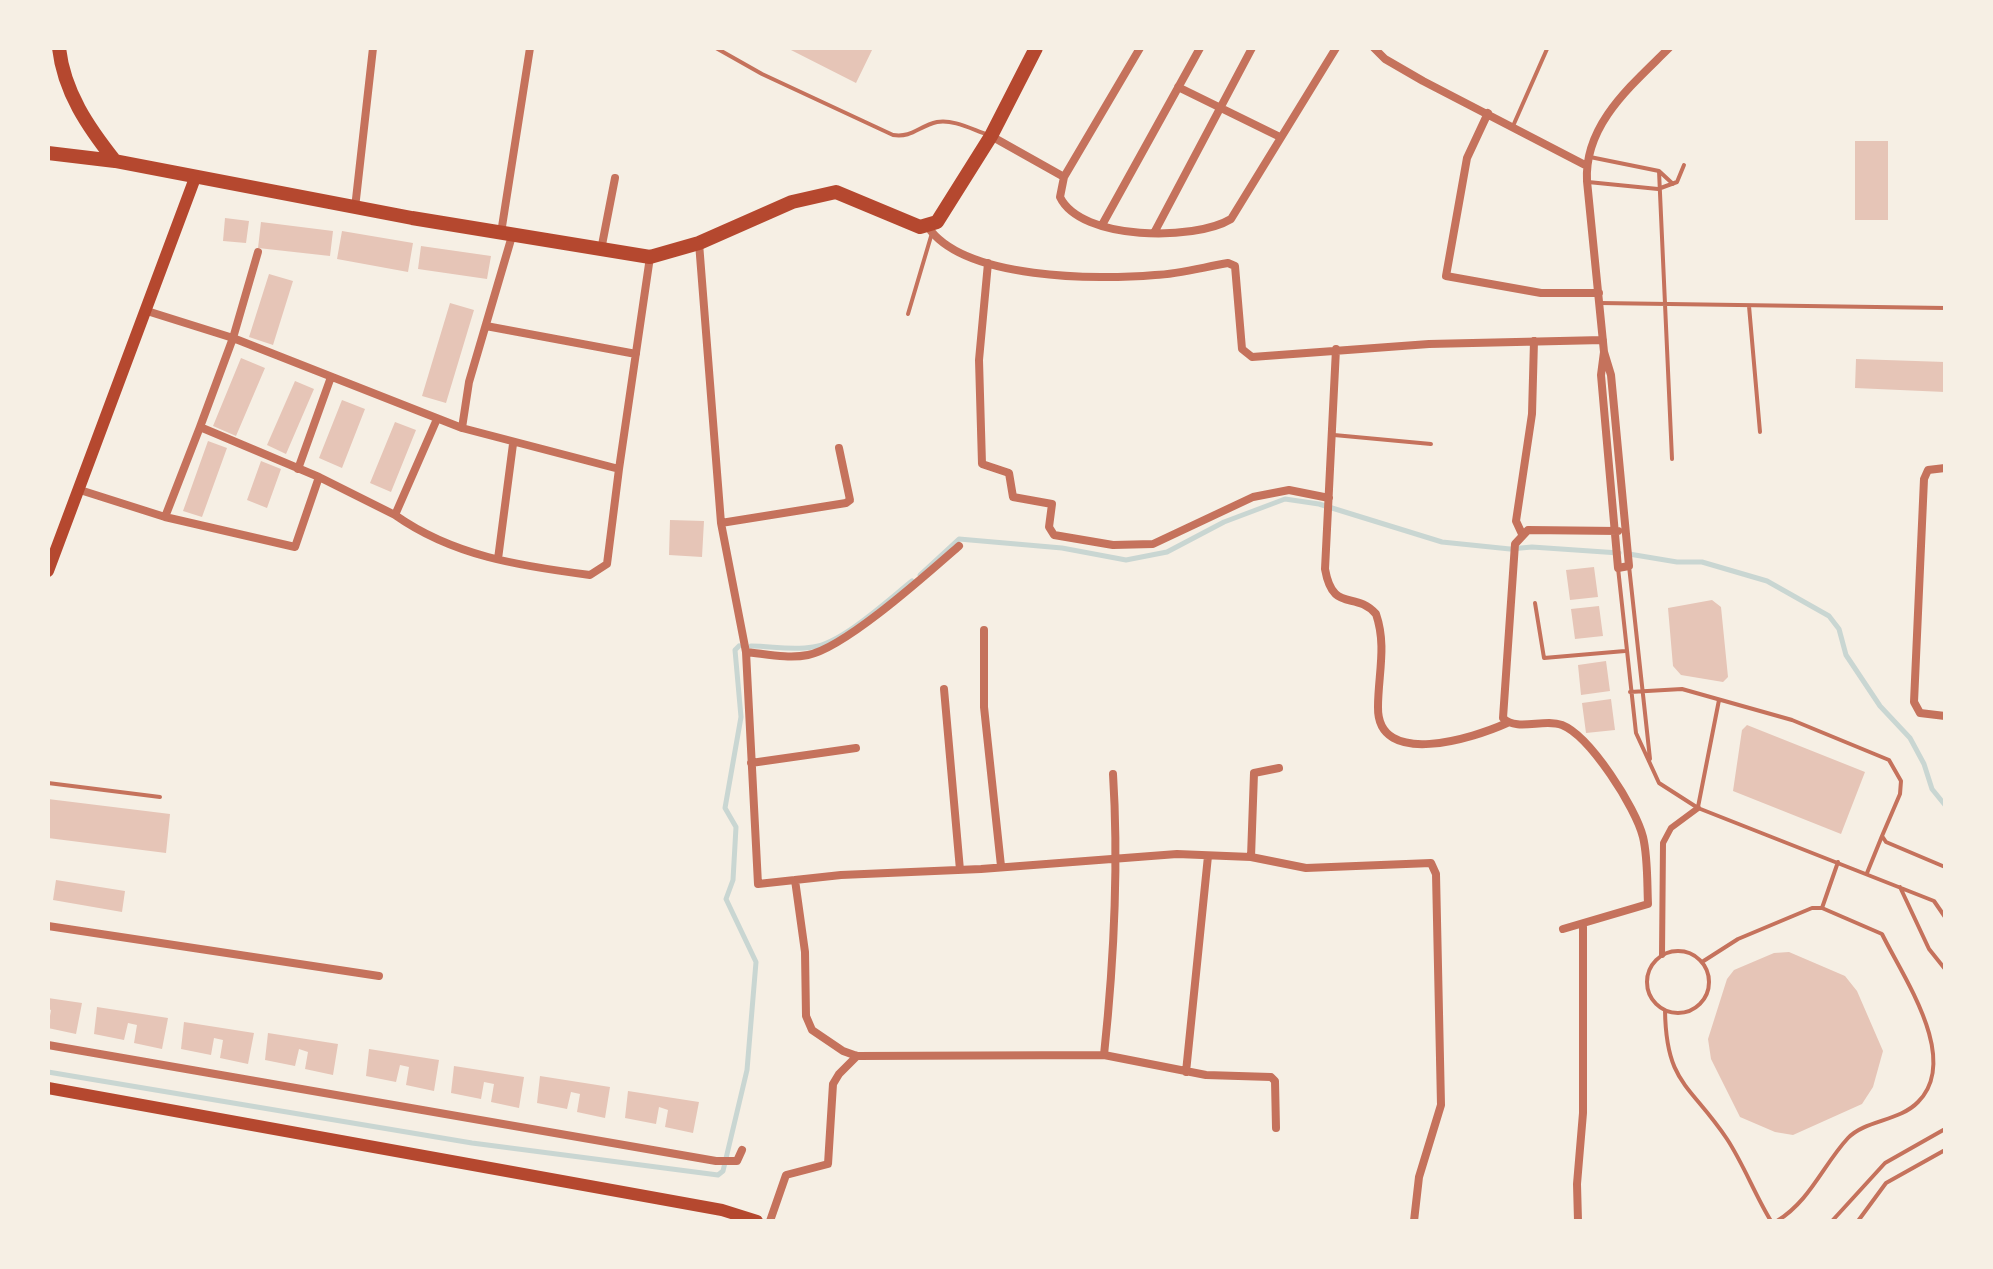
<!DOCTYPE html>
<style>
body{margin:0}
#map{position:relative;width:1993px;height:1269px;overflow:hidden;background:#f6efe4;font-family:"Nunito Sans",sans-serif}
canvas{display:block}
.frame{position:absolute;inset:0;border:50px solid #f6efe4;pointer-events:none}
</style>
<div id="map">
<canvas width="1993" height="1269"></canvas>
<div class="frame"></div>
</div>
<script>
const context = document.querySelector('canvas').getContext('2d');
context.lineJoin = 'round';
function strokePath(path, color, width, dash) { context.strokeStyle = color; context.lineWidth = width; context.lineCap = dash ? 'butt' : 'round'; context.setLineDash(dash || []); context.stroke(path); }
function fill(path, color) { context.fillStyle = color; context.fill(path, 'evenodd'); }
const stream = new Path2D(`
 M1629 554 1677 562H1702L1767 581 1829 616 1839 629 1846 655 1880 706 1910 738 1924 764 1932 789 1945 805
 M920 575 959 539 1062 548 1126 560 1167 552 1224 522 1285 499 1319 504 1442 542 1510 549 1532 547 1619 553
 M751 646C772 646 791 651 813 647 842 643 888 600 912 581
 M48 1072 472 1143 718 1175 723 1171 747 1070 756 962 726 899 733 880 736 827 725 808 741 717 735 650 739 646`);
const building = new Path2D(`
 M787 48H873L856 83Z
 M1855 141H1888V220H1855Z
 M225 218 249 221 246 243 223 241Z
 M261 222 333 231 330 256 258 248Z
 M342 231 413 243 408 272 337 259Z
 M421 246 491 256 487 279 418 269Z
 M269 274 293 281 273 345 249 337Z
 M450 303 474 310 446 403 422 396Z
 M241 358 265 368 236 436 213 426Z
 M1856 359 1945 362V392L1855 388Z
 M295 381 314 389 286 454 267 445Z
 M342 400 365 409 342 468 319 458Z
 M395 422 416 430 391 492 370 483Z
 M208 441 227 448 202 517 183 511Z
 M261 461 281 469 267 508 247 500Z
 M670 520 704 521 702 557 669 555Z
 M1594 567 1598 597 1570 600 1566 570Z
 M1712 600 1721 607 1728 677 1723 682 1681 675 1673 666 1668 608Z
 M1599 606 1603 636 1575 639 1571 609Z
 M1606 661 1610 691 1581 695 1578 665Z
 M1611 699 1615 730 1586 733 1582 703Z
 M1747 725 1865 772 1841 834 1733 791 1742 730Z
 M48 799 170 814 166 853 48 838Z
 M56 880 125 891 122 912 53 900Z
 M1789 952 1845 976 1857 991 1883 1051 1873 1087 1862 1104 1793 1135 1775 1132 1740 1117 1711 1059 1708 1039 1727 979 1734 970 1774 953Z
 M48 998 82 1003 76 1034 48 1028 51 1010 48 1009Z
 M97 1007 168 1018 162 1049 134 1043 137 1025 128 1023 124 1040 94 1034Z
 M184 1022 254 1033 248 1064 220 1058 223 1040 214 1038 211 1055 181 1049Z
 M268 1033 338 1044 333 1075 305 1069 308 1052 299 1049 295 1066 265 1060Z
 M369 1049 439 1060 434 1091 406 1085 409 1067 400 1065 396 1082 366 1076Z
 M454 1066 524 1077 519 1108 491 1102 494 1084 484 1082 481 1099 451 1093Z
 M540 1076 610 1087 605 1118 577 1112 580 1094 571 1092 567 1109 537 1103Z
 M628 1091 699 1102 693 1133 665 1127 668 1110 659 1107 656 1124 625 1118Z`);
const service = new Path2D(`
 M716 48 762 74 893 135C912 138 919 126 937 122 954 119 973 130 989 135
 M1513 126 1547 49
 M1590 157 1659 171 1673 184
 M1659 171 1672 459
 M1588 182 1658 189 1677 182 1684 165
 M1600 303 1945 308
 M1749 306 1760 432
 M908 314 932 233
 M1334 435 1431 444
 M1629 566 1650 759
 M1618 568 1636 733 1659 783 1698 808 1934 901 1945 917
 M1535 603 1544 658 1625 651
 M1630 692 1682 689 1792 720 1889 760 1901 781 1900 794 1882 836 1886 842 1945 867
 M48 783 160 797
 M1698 807 1719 700
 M1867 873 1882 836
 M1900 887 1929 949 1945 969
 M1822 908 1838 862
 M1647 982a31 31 0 1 1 62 0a31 31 0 1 1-62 0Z
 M1702 962 1738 939 1812 908H1822L1882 934C1903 977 1961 1059 1918 1102 1900 1121 1865 1120 1848 1138 1823 1165 1810 1201 1777 1221
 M1665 1010C1666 1084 1690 1084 1727 1139 1744 1165 1755 1195 1771 1221
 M1832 1221 1885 1163 1945 1129
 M1858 1221 1886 1183 1945 1150`);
const pedestrian = new Path2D(`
 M1662 955 1663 843 1671 828 1698 808`);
const minor = new Path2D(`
 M1140 48 1064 177 1060 197C1081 241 1195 241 1231 219L1336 48
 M1374 48 1385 59 1423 81 1587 166
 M1178 87 1280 137
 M1488 113 1467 158 1446 276 1541 293H1599
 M991 136 1064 177
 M355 208 373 48
 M1102 225 1200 48
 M928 227C964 280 1098 280 1155 275 1179 274 1204 267 1228 263L1235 266 1242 349 1252 357 1429 344 1603 340
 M501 233 530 48
 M1154 233 1252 48
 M699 243 721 523 746 652 758 884 841 875 981 869 1177 854 1251 857 1306 868 1431 863 1436 874 1441 1105 1419 1177 1414 1221
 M601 250 615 178
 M258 252 233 338 200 427 319 477 395 515 437 419
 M988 263 979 360 982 464 1009 473 1013 497 1052 504 1049 527 1054 535 1113 545 1153 544 1253 497 1289 490 1329 498
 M147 311 233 338 462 428 619 469 650 257
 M486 326 636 354
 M1336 349 1325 569C1333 614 1355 590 1376 614 1387 646 1378 675 1378 707 1377 769 1474 738 1507 723
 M1604 352 1601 375 1618 568 1629 566 1611 375 1604 352 1587 181C1584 124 1632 85 1669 48
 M462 428 469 382 512 236
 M1945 468 1928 470 1924 479 1914 702 1920 713 1945 716
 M298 469 331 377
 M80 490 165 517 200 427
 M395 515C453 556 520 566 590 575L607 564 619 469
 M165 517 295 547 319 477
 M721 523 846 503 850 500 839 448
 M1522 534 1516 521 1532 414 1534 341
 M498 559 513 444
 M984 630V707L1001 866
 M746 652C766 654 788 659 808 655 845 648 928 573 959 546
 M944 689 960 870
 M751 763 856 748
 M1251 857 1254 773 1279 768
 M795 880 805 952 806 1016 812 1030 843 1051 857 1056 1104 1055 1206 1075 1271 1077 1275 1081 1276 1128
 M48 926 379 976
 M1563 929 1648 904C1647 883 1648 858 1643 837 1636 808 1590 736 1562 725 1544 718 1517 732 1503 718L1515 544 1528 530 1618 531
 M48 1045 716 1161H737L742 1150
 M1104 1055C1114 961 1119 869 1113 774
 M1186 1072 1208 856
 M770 1221 786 1175 828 1164 833 1084 839 1074 857 1056
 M1578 1221 1577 1184 1583 1113V925`);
const secondary = new Path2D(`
 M48 571 195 178
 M48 1088 722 1210 757 1221`);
const primary = new Path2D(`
 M59 48C64 92 88 127 115 161
 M48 153 115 161 412 218 650 257 699 243 792 202 836 192 920 227 937 222 991 136 1036 48`);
strokePath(stream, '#c9d6d2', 5);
fill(building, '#e6c5b7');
strokePath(service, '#c5725c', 4);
strokePath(pedestrian, '#c5725c', 6);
strokePath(minor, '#c5725c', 8);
strokePath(secondary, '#b5482f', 12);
strokePath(primary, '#b5482f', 14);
</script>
